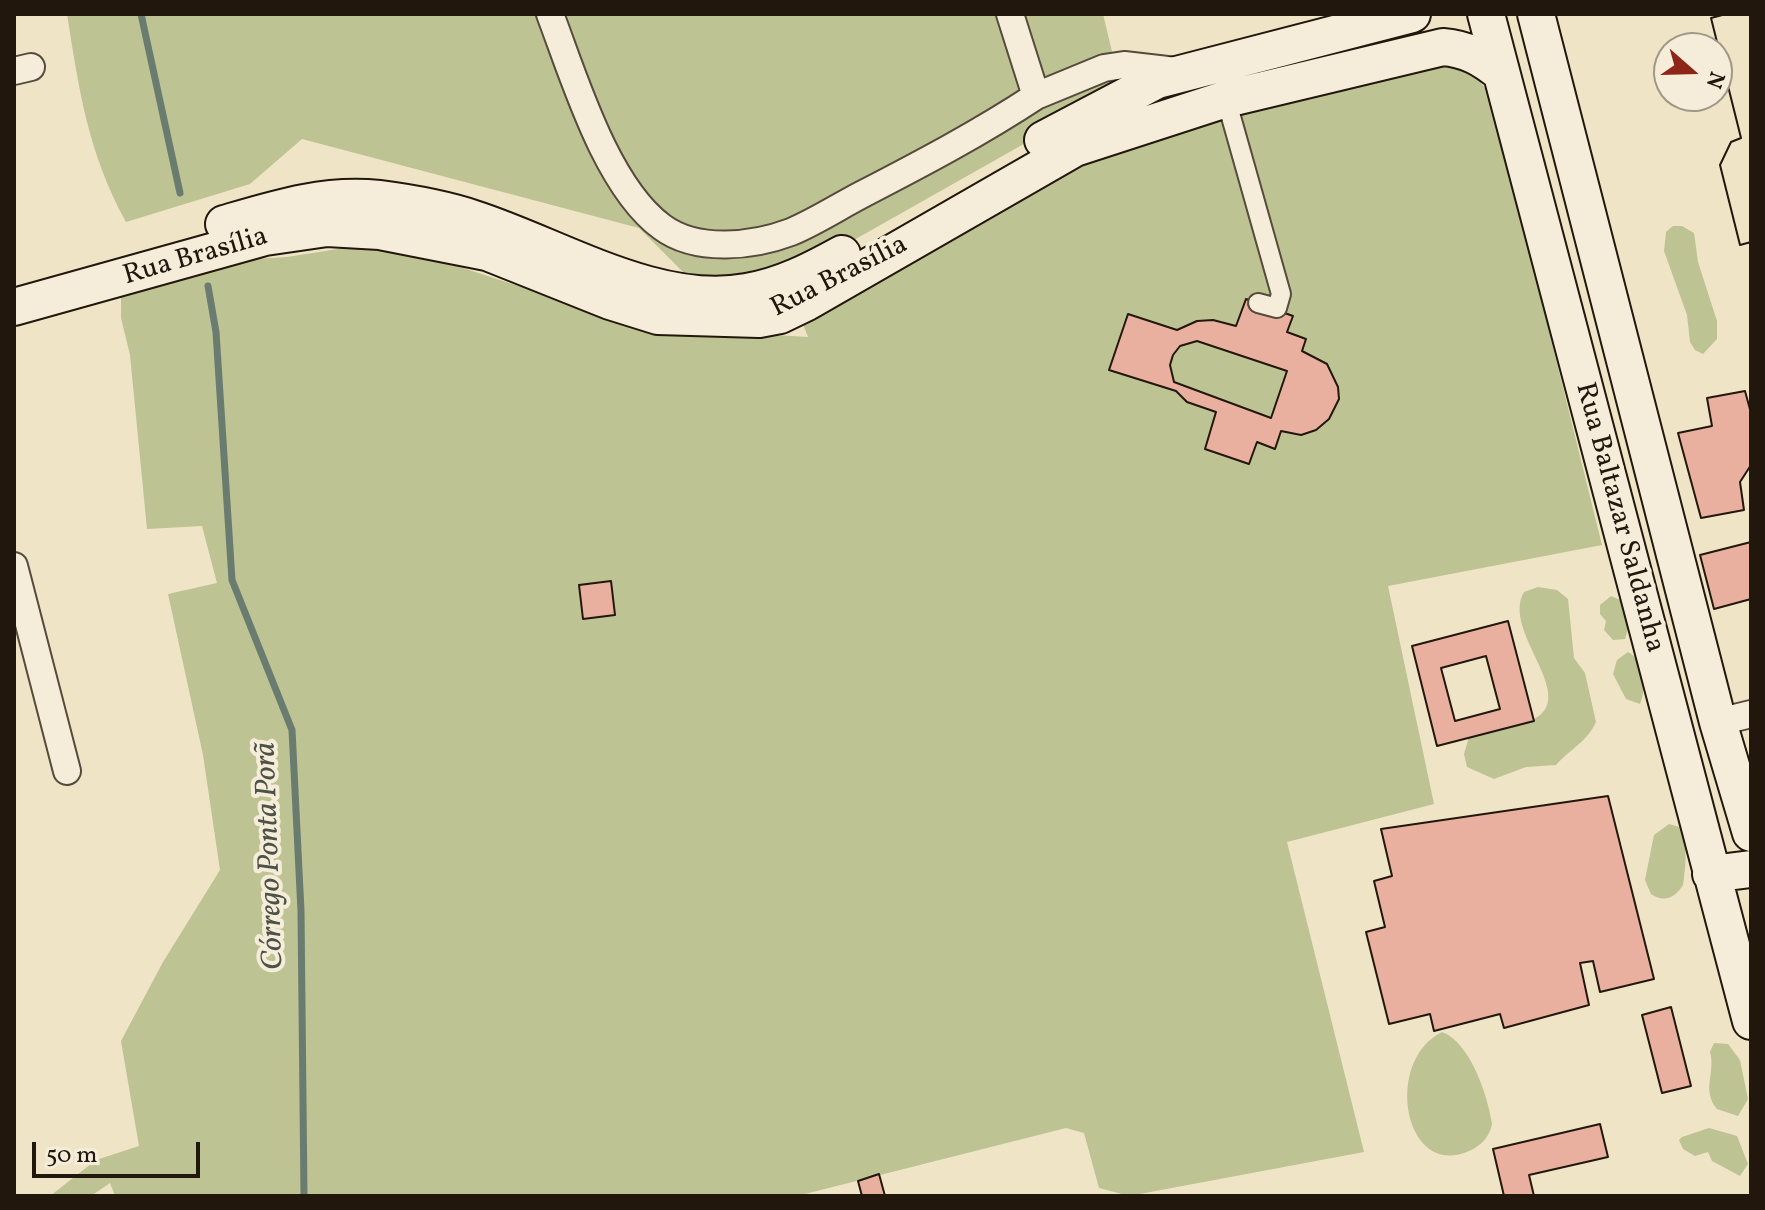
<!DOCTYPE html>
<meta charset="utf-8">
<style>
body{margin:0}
#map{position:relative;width:1765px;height:1210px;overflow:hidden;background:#efe4c5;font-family:Vollkorn,serif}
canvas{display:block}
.frame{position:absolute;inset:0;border:16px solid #22170d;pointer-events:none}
.north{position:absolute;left:1653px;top:32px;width:80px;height:80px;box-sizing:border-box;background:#f5edd9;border:2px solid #a19787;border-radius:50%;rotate:110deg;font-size:22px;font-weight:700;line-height:32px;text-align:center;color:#22170d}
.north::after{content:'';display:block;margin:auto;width:28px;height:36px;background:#8f2418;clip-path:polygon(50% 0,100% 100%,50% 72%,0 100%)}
.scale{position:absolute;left:32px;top:1142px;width:168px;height:36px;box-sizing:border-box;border:4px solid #22170d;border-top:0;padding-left:10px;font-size:24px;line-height:28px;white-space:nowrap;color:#22170d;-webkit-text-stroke:6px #f5edd9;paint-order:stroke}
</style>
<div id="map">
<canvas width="1765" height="1210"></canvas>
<div class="frame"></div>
<div class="north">N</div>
<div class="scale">50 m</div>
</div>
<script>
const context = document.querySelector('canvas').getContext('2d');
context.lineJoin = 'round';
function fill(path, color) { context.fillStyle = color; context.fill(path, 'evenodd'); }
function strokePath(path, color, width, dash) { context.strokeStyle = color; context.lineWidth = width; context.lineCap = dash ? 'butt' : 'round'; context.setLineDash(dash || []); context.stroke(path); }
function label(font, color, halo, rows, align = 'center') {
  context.font = font + ' Vollkorn,serif'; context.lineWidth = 8; context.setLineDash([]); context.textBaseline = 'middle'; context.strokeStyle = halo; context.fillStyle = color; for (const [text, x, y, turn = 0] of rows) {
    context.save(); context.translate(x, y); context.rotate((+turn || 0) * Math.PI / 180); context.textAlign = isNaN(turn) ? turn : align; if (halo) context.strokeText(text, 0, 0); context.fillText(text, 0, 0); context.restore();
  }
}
const green = new Path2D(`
 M67 14H1103L1121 89 815 262 699 288 639 228 302 139 250 184 126 222C88 153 79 90 67 14Z
 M1439 65C1465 66 1482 77 1492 101L1602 545 1388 586 1434 804 1287 842 1364 1152 1129 1196 1099 1188 1084 1133 1066 1128 797 1196H115L110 1183 91 1196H50L96 1160 139 1146 121 1041 163 962 220 870 203 755 168 594 217 583 202 526 147 529 130 355 121 318V267L287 257 344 248H381L417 253 589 309 724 332 808 337 801 319 1107 150Z
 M1673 226H1682L1694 233 1698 262 1717 321V339L1703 354 1695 350 1690 342 1687 315 1664 251 1666 232Z
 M1538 587 1557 590 1568 599 1574 658 1585 673 1596 722C1587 742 1570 749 1556 765L1526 767 1494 779 1467 767 1464 754 1469 737C1488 732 1511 729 1530 721 1584 699 1500 632 1524 592Z
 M1611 596 1623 601 1629 625 1625 639 1613 640 1604 630 1606 621 1600 614V605Z
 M1628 652C1645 660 1647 688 1640 704L1626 699 1613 674 1617 660Z
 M1669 824 1683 828C1687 847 1686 865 1683 885 1675 898 1664 903 1651 894L1645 880 1654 835Z
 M1442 1032C1470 1042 1488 1096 1492 1124 1490 1136 1481 1146 1469 1151 1404 1180 1383 1061 1442 1032Z
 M1714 1043 1728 1044 1740 1060 1748 1099 1738 1116 1717 1109C1701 1090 1716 1073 1710 1052Z
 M1709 1128 1737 1136 1748 1164 1740 1176 1712 1161 1708 1152 1695 1156 1683 1149 1679 1140 1682 1137Z`);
const stream = new Path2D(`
 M141 14 180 193
 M208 286 216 332 232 580 292 730 301 911 304 1196`);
const building = new Path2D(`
 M1726 14H1751V242L1740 245 1720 165 1731 142 1741 138 1711 18Z
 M1726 14H1751V242L1740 245 1720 165 1731 142 1741 138 1711 18Z
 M1246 299 1293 316 1287 332 1306 339 1302 351 1327 364 1338 387 1339 399 1329 419 1316 430 1301 435 1281 431 1275 449 1257 442 1249 464 1205 449 1216 412 1187 402 1176 391 1109 370 1128 314 1177 330 1197 321 1213 320 1236 326Z
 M1197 341 1287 371 1271 418 1174 382 1170 365 1173 355 1180 346Z
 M1745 391 1751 413V465L1740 482 1744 510 1701 518 1678 433 1712 426 1707 398Z
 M1751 542V599L1714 609 1700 555Z
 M611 581 615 615 583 619 579 585Z
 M1508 621 1534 721 1437 746 1412 646ZM1486 656 1500 709 1455 721 1441 668Z
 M1608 796 1654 979 1600 992 1593 961 1580 963 1589 1005 1504 1028 1500 1014 1434 1031 1430 1014 1389 1024 1366 932 1385 927 1374 881 1392 876 1381 829Z
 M1671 1007 1691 1086 1662 1093 1642 1015Z
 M1600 1124 1608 1157 1529 1175 1534 1196H1504L1493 1149Z
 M879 1174 885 1196H862L858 1181Z`);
const pedestrian = new Path2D(`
 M1226 99 1281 294 1277 308 1258 303`);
const minor = new Path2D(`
 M550 14C574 77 606 186 662 227 697 253 754 246 791 232 815 222 838 207 861 195 921 164 980 133 1036 96
 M1010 14 1036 96 1104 68 1124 65 1176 71
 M14 71 31 67
 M14 566 67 771
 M1718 722 1751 714`);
const secondary = new Path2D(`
 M1486 14 1751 1021
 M1536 14 1718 722 1751 833
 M1043 140 1157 80 1412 14
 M224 224C275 209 325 193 379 199 410 203 444 209 474 219 558 246 657 309 747 292 782 286 811 271 842 254
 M14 307 265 237 327 228 380 231 487 252 610 301 658 316 759 319 780 315 807 302 1075 148 1226 99 1443 47C1467 49 1483 58 1501 73
 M1711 874 1751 869`);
const streetNames = [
 ["Rua Brasília",196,258,-16],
 ["Rua Brasília",840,278,-27],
 ["Rua Baltazar Saldanha",1618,518,75]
];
const waterNames = [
 ["Córrego Ponta Porã",272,856,-92]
];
fill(green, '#bdc392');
strokePath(stream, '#6a7c6f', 7);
fill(building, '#eab09f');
strokePath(building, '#22170d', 2);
strokePath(pedestrian, '#554a3b', 22);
strokePath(minor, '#554a3b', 30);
strokePath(secondary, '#22170d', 40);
strokePath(pedestrian, '#f5edd9', 18);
strokePath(minor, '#f5edd9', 26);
strokePath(secondary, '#f5edd9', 36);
label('28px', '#22170d', '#f5edd9', streetNames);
label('italic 30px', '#4c5246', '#f5edd9', waterNames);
</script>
